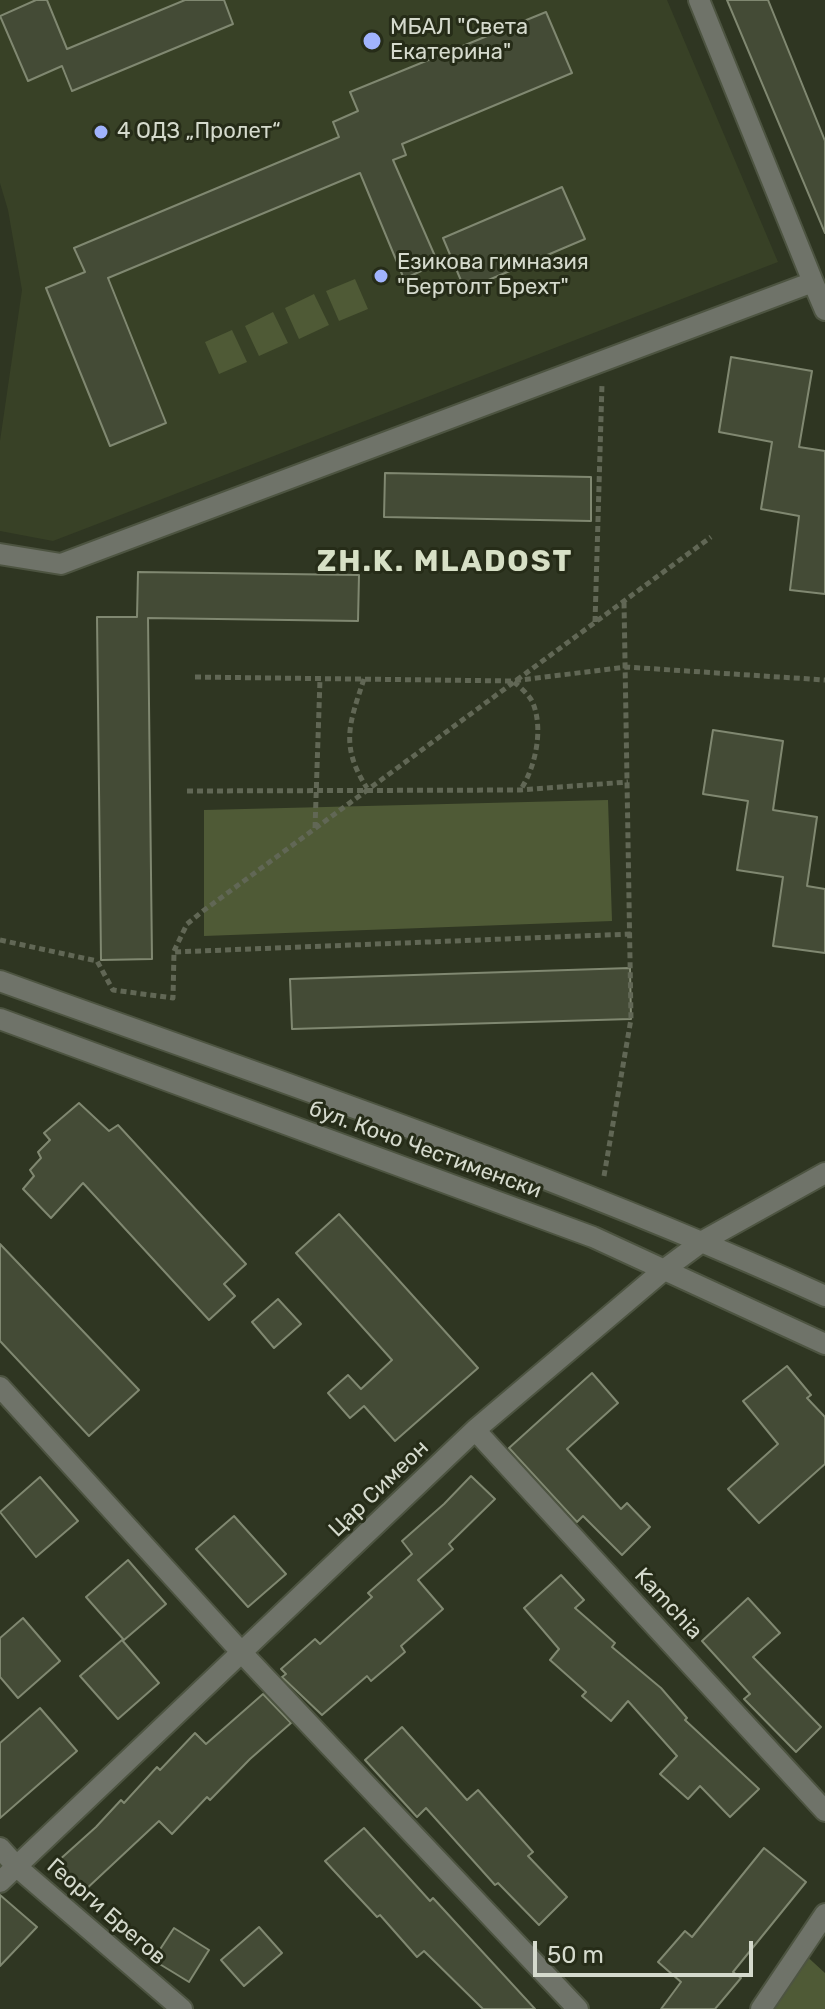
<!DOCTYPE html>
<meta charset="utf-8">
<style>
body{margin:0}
#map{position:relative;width:825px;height:2009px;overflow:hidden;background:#2f3622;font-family:Rubik,sans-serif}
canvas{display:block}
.scale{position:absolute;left:533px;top:1941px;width:220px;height:36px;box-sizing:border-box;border:4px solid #d5dacd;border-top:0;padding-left:10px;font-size:24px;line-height:28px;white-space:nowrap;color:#d5dacd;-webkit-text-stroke:6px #262c18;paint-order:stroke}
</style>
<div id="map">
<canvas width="825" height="2009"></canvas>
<div class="scale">50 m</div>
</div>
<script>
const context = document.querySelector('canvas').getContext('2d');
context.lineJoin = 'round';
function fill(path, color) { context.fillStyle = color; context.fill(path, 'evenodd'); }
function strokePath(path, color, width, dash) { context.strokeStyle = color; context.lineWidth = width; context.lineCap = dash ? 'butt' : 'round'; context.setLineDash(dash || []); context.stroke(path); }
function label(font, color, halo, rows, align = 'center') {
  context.font = font + ' Rubik,sans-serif'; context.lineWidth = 6; context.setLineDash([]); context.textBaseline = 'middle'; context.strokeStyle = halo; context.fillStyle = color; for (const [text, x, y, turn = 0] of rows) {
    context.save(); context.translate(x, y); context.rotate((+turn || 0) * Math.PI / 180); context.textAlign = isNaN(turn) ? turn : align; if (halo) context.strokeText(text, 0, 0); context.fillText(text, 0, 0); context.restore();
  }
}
const built = new Path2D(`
 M0 0H667L778 262 53 541 0 531V441L22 290 8 210 0 183Z`);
const green = new Path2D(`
 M355 279 368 309 339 321 326 291Z
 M314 294 329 325 299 339 285 308Z
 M273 312 288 343 259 356 245 326Z
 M232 330 247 362 219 374 205 342Z
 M608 800 612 921 204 936V810Z
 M801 1951 825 1973V2009H761Z`);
const building = new Path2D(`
 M36 0H47L67 49 185 0H224L233 24 72 91 62 66 28 81 0 16Z
 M727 0H768L825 141V233Z
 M546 12 572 73 402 144 406 155 393 160 438 263 404 279 360 173 108 278 166 423 110 446 46 288 85 272 74 248 339 137 333 122 358 111 350 92Z
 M562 187 585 239 465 290 443 238Z
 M731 357 812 371 799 447 825 451V594L790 590 799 516 761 509 772 442 719 432Z
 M385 473 591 477V521L384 517Z
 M138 572 359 575 358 621 148 618 152 959 101 960 97 617H137Z
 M713 730 783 741 773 810 817 817 807 886 825 889V953L773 946 783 877 737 870 748 801 703 794Z
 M630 968 631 1019 292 1029 290 979Z
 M79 1103 109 1131 118 1125 246 1264 224 1284 235 1296 209 1320 83 1183 51 1218 23 1189 34 1176 30 1170 41 1158 38 1152 50 1140 44 1133Z
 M339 1214 478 1368 395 1441 364 1406 350 1418 328 1393 348 1375 361 1389 392 1360 296 1253Z
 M0 1244 139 1390 89 1436 0 1341Z
 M278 1299 301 1324 274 1348 252 1322Z
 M787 1366 811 1395 807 1398 825 1417V1464L759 1523 728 1489 778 1444 743 1401Z
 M592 1373 618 1403 567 1449 621 1509 627 1503 650 1527 622 1555 583 1516 577 1522 509 1448Z
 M471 1476 495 1499 449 1544 453 1549 418 1580 443 1609 401 1646 405 1652 371 1681 367 1676 322 1715 282 1677 286 1674 281 1669 315 1639 320 1644 372 1597 368 1593 412 1554 402 1541 444 1504Z
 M40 1477 78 1521 36 1557 0 1512Z
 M234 1516 286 1574 248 1607 196 1549Z
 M128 1560 166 1604 124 1640 86 1597Z
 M561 1575 584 1600 575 1608 615 1643 612 1647 661 1688 687 1718 685 1720 759 1789 730 1817 700 1786 688 1799 660 1774 677 1756 628 1701 611 1721 582 1696 586 1692 550 1660 559 1649 524 1608Z
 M748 1598 780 1633 753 1657 821 1727 796 1752 744 1699 750 1694 702 1641Z
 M23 1618 60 1661 18 1698 0 1677V1638Z
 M122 1640 159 1683 118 1719 80 1676Z
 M263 1694 291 1723 250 1759 210 1800 207 1797 172 1834 159 1821 83 1892 57 1862 96 1827 121 1800 124 1803 157 1767 160 1770 195 1733 206 1744Z
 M40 1708 77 1751 0 1818V1743Z
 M402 1727 467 1800 478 1790 533 1852 528 1856 567 1897 539 1925 498 1883 495 1885 426 1808 417 1817 365 1760Z
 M364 1828 430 1901 433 1898 535 2009H483L424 1951 417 1957 380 1915 377 1917 348 1886 325 1861Z
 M764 1848 806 1882 733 1972 741 1978 715 2009H661L681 1982 658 1962 685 1931 692 1937Z
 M0 1895 37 1927 0 1966Z
 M259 1927 282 1953 244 1986 221 1960Z
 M174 1928 209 1950 189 1982 153 1960Z`);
const path = new Path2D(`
 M595 622 602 384
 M195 677 513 681 626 667 825 680
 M364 679C349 724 340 746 367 788
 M514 682C520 687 528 694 532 701 544 727 536 766 521 789
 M187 791 520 790 628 782
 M315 828 320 679
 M0 940 97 961 113 990 173 998 174 952 631 934
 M174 951 187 924 203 911 711 537
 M604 1176 631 1019 624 601`);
const minor = new Path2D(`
 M699 0 813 282
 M0 554 61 564 813 282 825 310
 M0 981C277 1081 557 1174 825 1296
 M0 1019 593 1237 825 1344
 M0 1387 243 1654 578 2009
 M475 1430 825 1811
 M0 1848 17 1867 182 2009
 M0 1882 475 1430 665 1269 703 1241 825 1173
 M761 2009 825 1914`);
const markers = [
 [372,41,10,"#a0b3fd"],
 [101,132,8,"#a0b3fd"],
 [381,276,8,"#a0b3fd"]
];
const poiNames = [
 ["МБАЛ \"Света",390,28],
 ["Екатерина\"",390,53],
 ["4 ОДЗ „Пролет“",117,132],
 ["Езикова гимназия",397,263],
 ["\"Бертолт Брехт\"",397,288]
];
const streetNames = [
 ["бул. Кочо Честименски",425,1150,20],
 ["Цар Симеон",379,1489,-44],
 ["Kamchia",668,1604,47],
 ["Георги Брегов",106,1912,41]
];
const districtNames = [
 ["ZH.K. MLADOST",445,562]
];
fill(built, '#384126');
fill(green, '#4f5a36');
fill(building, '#444b36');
strokePath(building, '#808871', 2);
strokePath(minor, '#4d5441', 24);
strokePath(path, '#616755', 5, [6, 4]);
strokePath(minor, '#6f7369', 20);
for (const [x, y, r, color] of markers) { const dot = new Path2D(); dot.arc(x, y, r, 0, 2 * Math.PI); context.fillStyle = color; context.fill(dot); strokePath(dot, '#262c18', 3); }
label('22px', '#d5dacd', '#262c18', poiNames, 'left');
label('22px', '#d5dacd', '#262c18', streetNames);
context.letterSpacing = '2px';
label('bold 30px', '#d7e0c6', '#262c18', districtNames);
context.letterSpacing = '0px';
</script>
